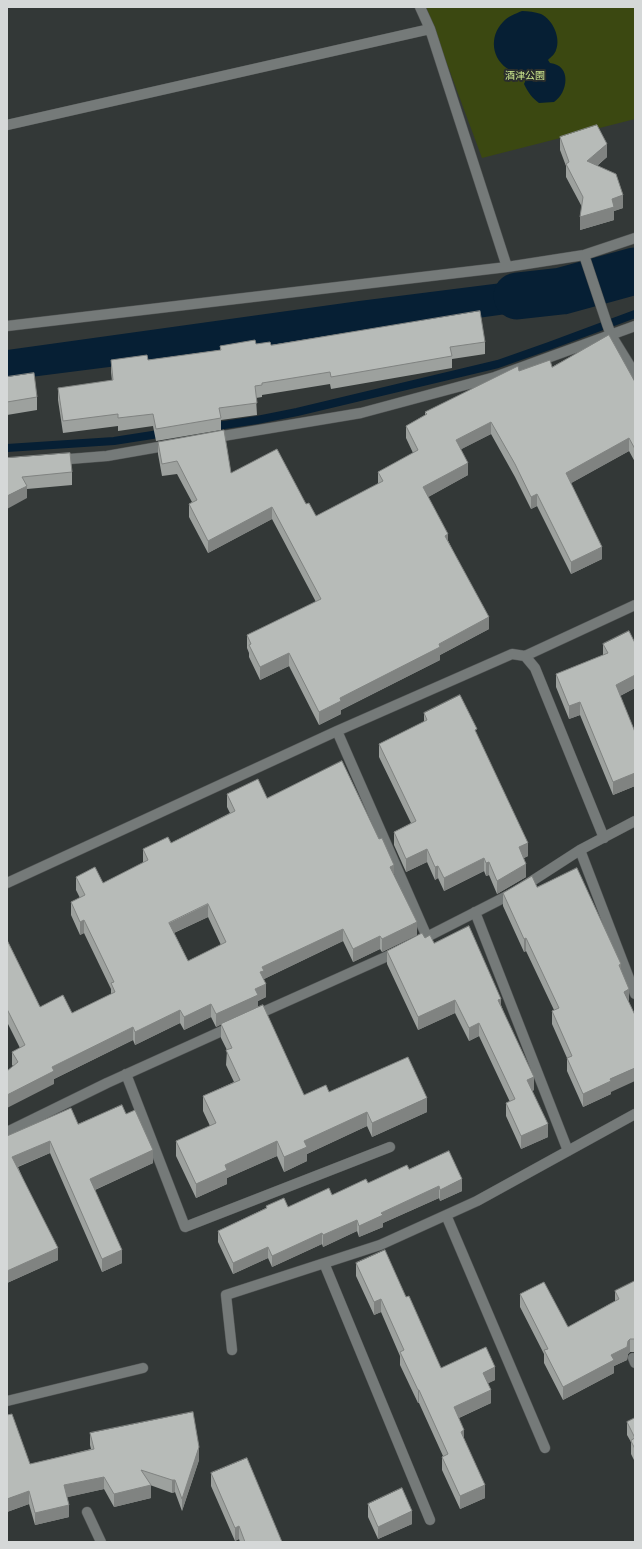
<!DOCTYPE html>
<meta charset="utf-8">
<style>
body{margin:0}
#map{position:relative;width:642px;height:1549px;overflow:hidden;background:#333837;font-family:Raleway,sans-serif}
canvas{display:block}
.frame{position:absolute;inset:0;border:8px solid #d5d8d8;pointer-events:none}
</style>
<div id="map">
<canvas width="642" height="1549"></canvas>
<div class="frame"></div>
</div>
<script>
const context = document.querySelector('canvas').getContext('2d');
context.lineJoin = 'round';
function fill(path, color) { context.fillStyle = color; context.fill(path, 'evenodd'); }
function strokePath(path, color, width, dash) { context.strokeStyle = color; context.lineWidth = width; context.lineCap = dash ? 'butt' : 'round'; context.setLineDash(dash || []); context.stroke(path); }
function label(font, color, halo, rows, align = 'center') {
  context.font = font + ' Raleway,"Noto Sans JP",sans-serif'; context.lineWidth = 4; context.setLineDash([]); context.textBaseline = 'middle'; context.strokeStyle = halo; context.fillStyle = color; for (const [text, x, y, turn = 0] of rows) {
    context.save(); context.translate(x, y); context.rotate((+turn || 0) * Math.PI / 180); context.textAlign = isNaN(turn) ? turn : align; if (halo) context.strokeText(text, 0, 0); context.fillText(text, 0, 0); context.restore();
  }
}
const green = new Path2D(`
 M426 7H635V119L482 158Z`);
const water = new Path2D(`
 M522 11C528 11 535 12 541 14 553 20 561 38 556 50 555 54 551 57 548 60L550 63C572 65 568 93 554 102L539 103C532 98 528 92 524 84L527 77 525 72C520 71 515 72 510 70 491 60 489 36 503 22 508 16 515 14 522 11Z
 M635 255V288L608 297 601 266Z
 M565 275 579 279 586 303 290 344 7 380V350L359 301Z`);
const stream = new Path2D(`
 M211 427 257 420 297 412 498 364 549 346 635 314
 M7 448 114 441 165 433`);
const river = new Path2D(`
 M517 296 562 291 635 271`);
const minor = new Path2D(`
 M420 7 430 29 507 267
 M7 125 430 29
 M584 255 607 324 611 335 635 374
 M7 326 507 267 584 255 635 238
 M211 438 361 413 495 377 635 326
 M57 460 107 456 170 445
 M525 656 635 605
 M337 731 427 937
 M580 850 635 994
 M7 883 337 731 512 654 525 656 535 668 604 838
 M475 912 568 1151
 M415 943 515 892 580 850 635 821
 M254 1016 399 951
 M126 1074 185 1227 390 1147
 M7 1132 107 1083 233 1026
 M446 1215 545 1448
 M324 1263 430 1520
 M232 1350 226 1295 380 1245 477 1201 635 1114
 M633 1358 635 1363
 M7 1401 143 1368
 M87 1512 101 1542`);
const wall = new Path2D(`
 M560 137 607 157 597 166 623 208 614 211V220L580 230 582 207 566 177V166L560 150Z
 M485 342V354L452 359V368L331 389 330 384 262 395V397L256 398 257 415 221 420V430L156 441 153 426 118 431V426L63 433 58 400V388L112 381 111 372V360H148L220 350V346L256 344 271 345Z
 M552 367 635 382V462L629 451 571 483 602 559 571 574 537 506 531 509 515 477 491 434 461 449 468 475 428 497 489 629 440 655V660L341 710V714L319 725 289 666 260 680 249 657V653L247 648V635L316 602 272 519 208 553 189 517V504L192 502 177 474 162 476 158 454V442L231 473 306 504 316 516 378 484V472L413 453 406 438V426L425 415V412L519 371Z
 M7 377 37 397V410L7 415Z
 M7 458 72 472V485L27 489V498Z
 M635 643V688L620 696 635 732V786L613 795 580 715 569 719 556 687V674L603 655V644Z
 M424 713 477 735 528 856 524 858 526 877 497 894 489 875 486 876 484 871 444 891 438 878 435 880 427 862 406 872 394 845V832L411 823 379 757V744L424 722Z
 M227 794 267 798 394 875 417 935 382 952 380 949 353 962 343 941 264 979 266 997 258 1001V1008L304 1095 329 1092 427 1112 372 1137 367 1126 307 1154V1161L284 1172 277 1156 227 1178V1184L196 1198 176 1156V1141L210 1126 203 1111V1096L234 1082 226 1065 227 1050 221 1038V1024L216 1027 211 1017 184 1030 180 1023 135 1045 133 1040 54 1079V1084L13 1066 12 1065V1052L20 1048 7 1022V940L40 1007 72 1013 111 994V989L84 933 80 935 71 915V902L80 898 76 890V877L103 883 143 863V849L171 843 230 813 227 807ZM208 917 221 945 188 961 174 933Z
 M503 893 611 1092V1094L583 1107 567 1071V1058L552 1024V1011L554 1010 526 951 524 952 503 906Z
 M425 938 434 943 501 1005 534 1090 532 1091 548 1137 521 1149 506 1116V1103L510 1102 479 1036 469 1041 455 1013 418 1030 387 964V951Z
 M126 1114 153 1163 95 1190 122 1263 102 1272 50 1153 18 1167 58 1260 7 1283V1136L78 1124Z
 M409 1169 462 1191 440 1201 439 1198 383 1223V1227L359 1237 357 1231 323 1247 322 1244 272 1267 268 1258 233 1274 218 1242V1231L266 1208V1206L288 1207 332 1195Z
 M356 1263 406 1297 441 1368 495 1380 488 1383 491 1403 459 1418 464 1439 485 1498 460 1509 442 1470V1457L443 1456 419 1403H418L400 1365V1356L381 1312 374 1315 356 1276Z
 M635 1281V1352H630L628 1354 627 1360 614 1366V1373L563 1400 544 1363V1354L520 1307V1294L568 1327 615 1301V1291Z
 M635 1418V1462L631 1454V1442L627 1435V1422Z
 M90 1433 199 1460 182 1511 175 1492 172 1493 150 1485 151 1498 114 1507 104 1489 67 1497 69 1517 35 1525 29 1504 7 1512 30 1464 91 1449 90 1445Z
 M211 1473 282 1542H240L239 1539 235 1541 211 1486Z
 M368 1504 412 1524 378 1539 368 1517Z`);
const shadedWall = new Path2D(`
 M607 144V157L587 174V161Z
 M623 195V208L614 211V220L580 230V217L612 199Z
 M491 422V434L456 452V440Z
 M629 438V451L566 486V473Z
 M468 463V475L423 500V487Z
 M27 486V498L7 509V496Z
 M537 494V506L531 509V497Z
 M272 507V519L208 553V541Z
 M448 534V547L445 536Z
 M602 547V559L571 574V562Z
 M489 617V629L440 655V660L341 710V714L319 725V712L340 698Z
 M289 653V666L260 680V667Z
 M635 675V688L616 698V685Z
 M580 702V715L569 719V706Z
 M635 773V786L613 795V782Z
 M528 843V856L519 860V847Z
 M427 849V862L406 872V859Z
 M484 858V871L444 891V878Z
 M489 862V875L486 876V863Z
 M526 864V877L497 894V881Z
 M394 865V878L390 867Z
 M438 866V878L435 880V867Z
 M208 904V917L169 935V923Z
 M84 920V933L80 935V922Z
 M417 922V935L382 952V939Z
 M343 929V941L264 979V983L260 972 262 967Z
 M380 936V949L353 962V949Z
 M526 938V951L524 952V939Z
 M621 964V977L619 965Z
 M266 984V997L258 1001V1008L216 1027V1014L255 989Z
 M629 989V1002L624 992Z
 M501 999V1012L498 1000Z
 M455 1000V1013L418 1030V1017Z
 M211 1004V1017L184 1030V1017Z
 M180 1010V1023L135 1045V1032Z
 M479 1023V1036L469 1041V1028Z
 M133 1027V1040L54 1079V1084L7 1108V1095L52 1067Z
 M635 1068V1081L611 1092V1094L583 1107V1094L610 1079Z
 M534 1077V1090L527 1093V1080Z
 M427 1098V1112L372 1137V1123Z
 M367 1112V1126L307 1154V1161L284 1172V1157L304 1141Z
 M548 1124V1137L521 1149V1136Z
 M50 1141V1153L12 1169V1157Z
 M277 1141V1156L227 1178V1184L196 1198V1184L225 1165Z
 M153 1150V1163L90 1192V1179Z
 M462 1179V1191L440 1201V1190Z
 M439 1186V1198L383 1223V1227L359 1237V1226L381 1213Z
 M357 1220V1231L323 1247V1235Z
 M322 1233V1244L272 1267V1256Z
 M268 1247V1258L233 1274V1263Z
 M58 1248V1260L7 1283V1271Z
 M122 1250V1263L102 1272V1259Z
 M381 1299V1312L374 1315V1302Z
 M630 1339V1352L628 1354 627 1360 614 1366V1373L563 1400V1387L611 1355Z
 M495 1367V1380L483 1386V1373Z
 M418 1390H419V1403H418Z
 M491 1390V1403L454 1420V1407Z
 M464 1430V1443L461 1432Z
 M199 1447V1460L182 1511V1499Z
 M104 1477V1489L64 1498V1485Z
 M172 1480H175V1492L172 1493Z
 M151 1485V1498L114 1507V1494Z
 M485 1485V1498L460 1509V1496Z
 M29 1491V1504L7 1512V1499Z
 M69 1505V1517L35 1525V1513Z
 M412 1511V1524L378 1539V1527Z
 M239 1526V1539L235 1541V1528Z`);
const building = new Path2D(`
 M597 125 607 144 587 161 616 174 623 195 612 199 614 207 580 217 583 197 566 164 569 162 560 137Z
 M480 311 485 342 450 347 452 356 331 377 330 372 262 383V385L255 386 257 403 219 408 221 418 156 429 153 414 118 418V414L63 421 58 388 113 380 111 360 147 355 148 360 221 350 220 346 255 340 256 344 270 342 271 345Z
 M609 335 635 382V449L629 438 566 473 602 547 571 562 537 494 531 497 515 464 491 422 456 440 468 463 423 487 448 534 445 536 489 617 439 644 440 647 340 698 341 701 319 712 289 653 260 667 249 645 251 644 247 635 321 599 272 507 208 541 189 504 197 500 177 461 162 464 158 442 224 430 231 473 277 449 306 504 309 503 316 516 383 481 378 472 418 450 406 426 427 414 425 412 518 366 519 371 550 360 552 367Z
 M34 373 37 397 7 402V377Z
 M70 453 72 472 22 477 27 486 7 496V458Z
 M629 631 635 643V675L616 685 635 732V773L613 782 580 702 569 706 556 674 608 653 603 644Z
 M460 695 477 729 475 730 528 843 519 847 526 864 497 881 489 862 486 863 484 858 444 878 438 866 435 867 427 849 406 859 394 832 416 821 379 744 427 720 424 713Z
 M342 761 379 839 382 838 394 865 390 867 417 922 382 939 380 936 353 949 343 929 262 967 264 971 260 972 266 984 255 989 258 995 216 1014 211 1004 184 1017 180 1010 135 1032 133 1027 52 1067 54 1071 7 1095V1071L18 1062 12 1052 25 1045 7 1009V940L40 1007 63 995 72 1013 115 992 111 983 114 982 84 920 80 922 71 902 85 895 76 877 95 867 103 883 148 860 143 849 168 837 171 843 235 811 227 794 258 779 267 798ZM208 904 226 942 188 961 169 923Z
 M577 868 621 964 619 965 629 989 624 992 635 1015V1068L610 1079 611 1081 583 1094 567 1058 572 1056 552 1011 559 1008 526 938 524 939 503 893 532 876 537 887Z
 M469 926 501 999 498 1000 534 1077 527 1080 548 1124 521 1136 506 1103 515 1099 479 1023 469 1028 455 1000 418 1017 387 951 422 933 425 938 430 935 434 943Z
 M263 1005 304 1095 326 1085 329 1092 408 1057 427 1098 372 1123 367 1112 304 1141 307 1147 284 1157 277 1141 225 1165 227 1170 196 1184 176 1141 216 1123 203 1096 240 1080 226 1050 232 1048 221 1024Z
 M122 1105 126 1114 135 1110 153 1150 90 1179 122 1250 102 1259 50 1141 12 1157 58 1248 7 1271V1136L71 1108 78 1124Z
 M449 1151 462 1179 440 1190 439 1186 381 1213 383 1215 359 1226 357 1220 323 1235 322 1233 272 1256 268 1247 233 1263 218 1231 267 1208 266 1206 284 1198 288 1207 329 1188 332 1195 366 1179 368 1183 407 1165 409 1169Z
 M385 1250 406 1297 409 1296 441 1368 486 1347 495 1367 483 1373 491 1390 454 1407 464 1430 461 1432 485 1485 460 1496 442 1457 448 1454 419 1390H418L400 1352 404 1350 381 1299 374 1302 356 1263Z
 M635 1281V1339H630L628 1341 627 1347 611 1355 614 1360 563 1387 544 1350 548 1349 520 1294 544 1282 568 1327 619 1299 615 1291Z
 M193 1412 199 1447 182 1499 175 1480H172L141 1470 151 1485 114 1494 104 1477 64 1485 69 1505 35 1513 29 1491 7 1499V1415L12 1414 30 1464 94 1449 90 1433Z
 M635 1418V1438L627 1422Z
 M635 1438V1449L631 1441Z
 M247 1458 282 1542H245L239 1526 235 1528 211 1473Z
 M402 1488 412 1511 378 1527 368 1504Z`);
const parkNames = [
 ["酒津公園",525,76]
];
fill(green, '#3b4811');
fill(water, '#061f34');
strokePath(stream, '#061f34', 8);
strokePath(river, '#061f34', 47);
strokePath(minor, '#535656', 11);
strokePath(minor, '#757a79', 10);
fill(wall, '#9da19e');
fill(shadedWall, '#808381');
fill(building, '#b7bbb8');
strokePath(building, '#808381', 1);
label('10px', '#cce78e', '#2a2e2d', parkNames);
</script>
